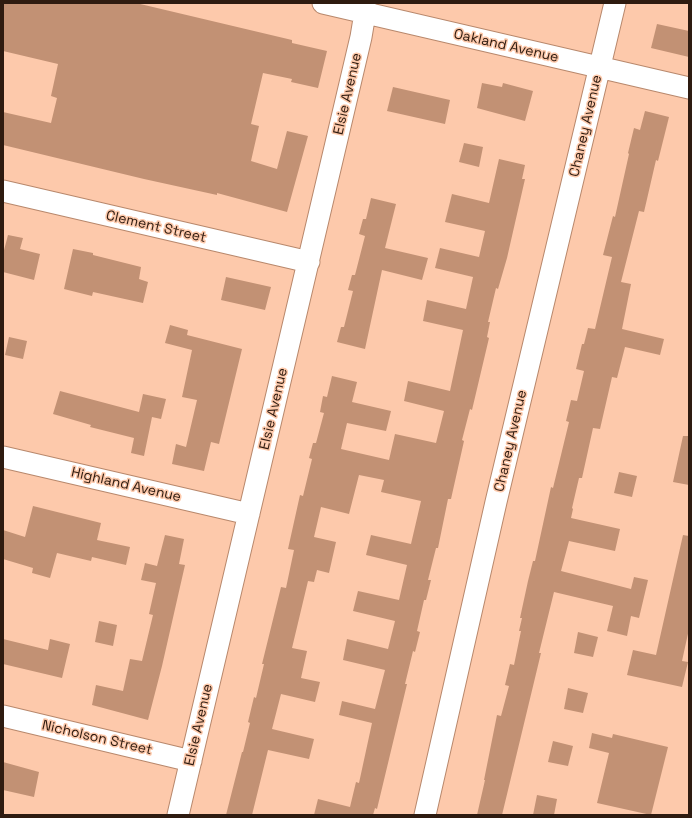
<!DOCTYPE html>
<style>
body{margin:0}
#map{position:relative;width:692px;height:818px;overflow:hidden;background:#fdc9ab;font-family:"Space Grotesk",sans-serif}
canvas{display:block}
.frame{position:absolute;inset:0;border:4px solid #2e1b10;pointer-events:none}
</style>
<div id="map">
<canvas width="692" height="818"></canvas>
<div class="frame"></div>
</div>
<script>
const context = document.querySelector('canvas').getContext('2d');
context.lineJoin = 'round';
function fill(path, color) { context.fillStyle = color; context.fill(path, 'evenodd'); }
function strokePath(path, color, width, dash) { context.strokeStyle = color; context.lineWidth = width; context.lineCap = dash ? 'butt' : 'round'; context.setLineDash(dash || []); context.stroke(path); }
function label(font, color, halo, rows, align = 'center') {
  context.font = font + ' "Space Grotesk",sans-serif'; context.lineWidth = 3; context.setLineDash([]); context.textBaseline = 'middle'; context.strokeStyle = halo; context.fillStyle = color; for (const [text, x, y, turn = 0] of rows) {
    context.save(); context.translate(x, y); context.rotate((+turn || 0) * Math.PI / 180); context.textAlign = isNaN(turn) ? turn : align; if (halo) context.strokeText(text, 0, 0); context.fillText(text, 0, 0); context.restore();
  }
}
const building = new Path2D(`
 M3 3H136L292 40V43L327 51 318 88 291 82 292 79 263 73 251 124 259 126 251 161 277 169 287 131 308 136 287 212 217 193V195L144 179 3 145V112L51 123 57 98 51 96 58 64 3 51Z
 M657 24 689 31V57L651 48Z
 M482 83 502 87 503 83 533 91 525 121 477 108Z
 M393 87 450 100 445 124 387 111Z
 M645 111 669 117 658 161 656 160 644 212 639 211 621 282 631 284 622 329 664 339 660 355 625 347 617 378 612 377 600 429 593 428 582 478H579L572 508 573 509 571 518 620 529 615 551 569 541 561 571 631 589 634 577 648 580 639 618 631 616 627 636 607 631 613 606 554 592 539 653H541L502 815H477L485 780H484L497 715 501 716 509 686 505 685 510 664 514 665 521 631H519L522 618H520L528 581 533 561H535L551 487 553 488 569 422 566 421 571 400 577 401 584 371 576 369 582 344H584L588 328 595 329 612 257 603 255 613 216 615 217 629 154 628 153 634 128 640 130Z
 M464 143 483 147 479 167 459 162Z
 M499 159 525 165 522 179H525L507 258 498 289 496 288 488 322H490L487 337 489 338 472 410 470 409 462 440 464 441 451 499H448L438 548H436L428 580H431L426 600H424L417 631 420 632 415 652 413 651 405 684H407L377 809 375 808 373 815H314L318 799 350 807 356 782 359 783 372 723 339 715 342 701 375 709 385 670 343 660 347 639 388 649 395 621 353 611 358 591 399 600 407 565 366 555 371 535 411 544 421 501 381 492 384 480 359 475 349 514 321 507 314 537 336 542 329 573 317 570 314 582 308 581 292 648 307 651 301 678 320 682 315 702 281 694 272 729 314 739 309 759 268 750 252 815H226L242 752H243L250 723 248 722 254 697 256 698 264 664H262L281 587 286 588 294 550 288 549 300 495 303 496 312 459 309 458 313 443H316L324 413 320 412 323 396 327 397 332 376 357 382 352 402 391 411 386 431 347 423 341 449 389 460 395 434 436 443 444 411 404 401 408 381 450 391 463 330 423 321 427 300 466 309 473 277 435 268 440 248 479 257 485 231 445 222 452 194 489 203Z
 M371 198 396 204 385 248 428 258 422 280 382 270 365 349 337 342 341 327H344L353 291 348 290 352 275H355L365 236 359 234 363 219H366Z
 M8 235 23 238 20 249 40 254 34 280 3 272V254Z
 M73 249 93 253V255L141 267 139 279 148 282 143 303 93 292 92 296 64 289Z
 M226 277 271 287 265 310 221 300Z
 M170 325 188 330 187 335 242 349 219 444 211 442 204 471 172 464 176 444 186 447 197 400 182 397 192 350 165 343Z
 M9 337 27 341 23 359 5 355Z
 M60 391 139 412 143 394 166 399 161 419 152 417 144 456 131 453 134 438 90 427 91 425 53 414Z
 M683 436H689V485L673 482Z
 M619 472 637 476 632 497 614 493Z
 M33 506 101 523 97 540 130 547 126 565 92 557 91 561 57 553 50 578 32 573 33 568 3 559V530L25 537Z
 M165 535 184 539 179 564 185 565 162 666 148 720 92 705 96 685 123 691 130 659 142 661 153 615 149 614 156 583 141 580 145 563 157 566Z
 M683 535 689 536V629L682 661 688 662 682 687 627 675 633 650 656 655Z
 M99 621 117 625 113 646 95 642Z
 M578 632 598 637 593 657 574 653Z
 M3 639 48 650 50 639 70 644 62 678 3 664Z
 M568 688 588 693 583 713 564 709Z
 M592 733 612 738 613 734 668 747 651 815 597 803 609 753 589 748Z
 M553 741 573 746 568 766 548 762Z
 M3 762 39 772 34 797 3 790Z
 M537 795 557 799 554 815H533Z`);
const minor = new Path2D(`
 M323 3 689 88
 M3 191 309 262
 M3 457 249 514
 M3 716 191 761
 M178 815 361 37 365 13V3
 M425 815 496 502 615 3`);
const streetNames = [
 ["Oakland Avenue",506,46,13],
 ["Elsie Avenue",348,94,-77],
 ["Chaney Avenue",586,126,-77],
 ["Clement Street",156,227,13],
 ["Elsie Avenue",274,409,-77],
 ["Chaney Avenue",511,441,-77],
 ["Highland Avenue",126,485,13],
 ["Elsie Avenue",199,725,-77],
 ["Nicholson Street",97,738,13]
];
fill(building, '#c29174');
strokePath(minor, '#b8886c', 23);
strokePath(minor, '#fff', 21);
label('14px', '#2e1b10', '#fdc9ab', streetNames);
</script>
